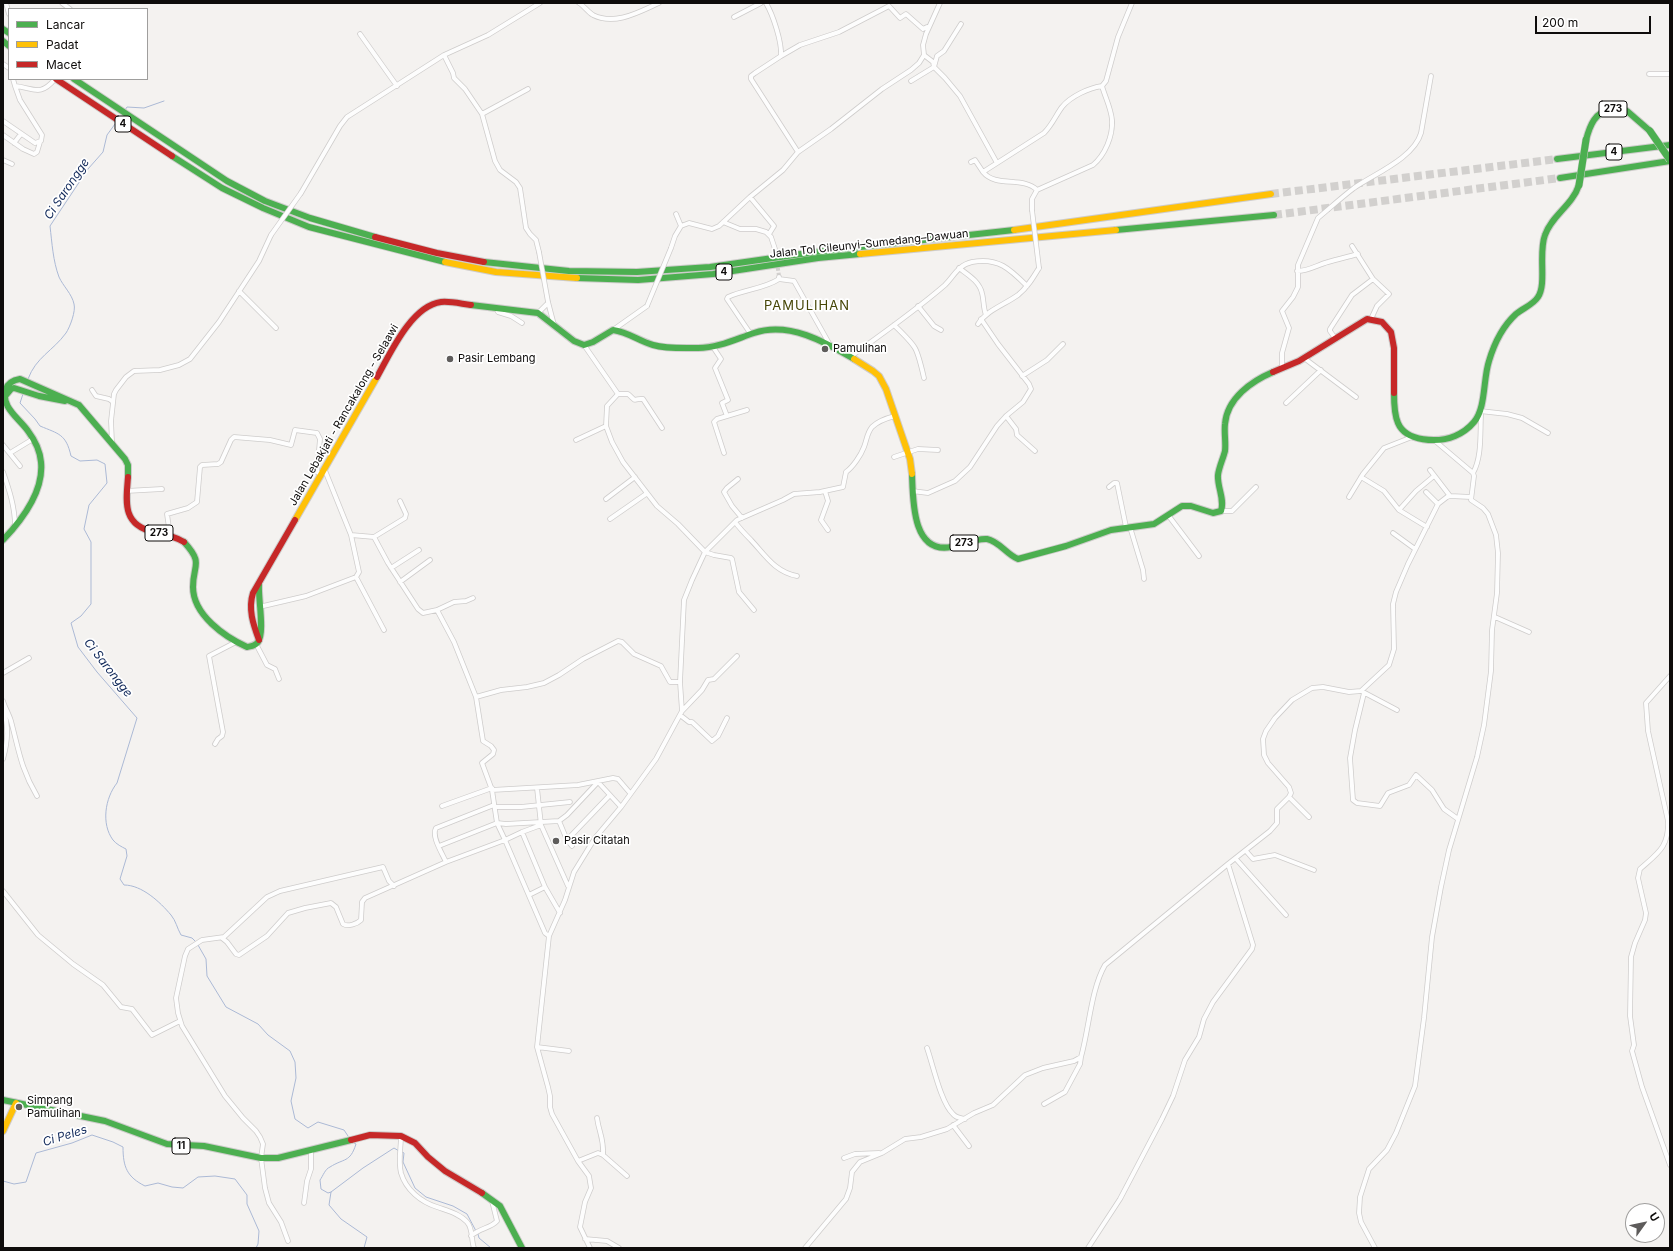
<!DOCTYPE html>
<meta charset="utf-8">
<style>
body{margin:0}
#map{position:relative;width:1673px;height:1251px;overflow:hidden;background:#f4f2f0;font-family:Inter,sans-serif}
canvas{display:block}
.frame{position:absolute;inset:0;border:4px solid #0e0c0b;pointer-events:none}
.legend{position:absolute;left:8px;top:8px;width:140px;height:72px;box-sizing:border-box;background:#fff;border:1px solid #9f9e9d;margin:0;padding:5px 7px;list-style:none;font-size:12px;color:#0e0c0b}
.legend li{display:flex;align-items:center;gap:8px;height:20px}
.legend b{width:20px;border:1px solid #9f9e9d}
.north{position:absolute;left:1625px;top:1203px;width:40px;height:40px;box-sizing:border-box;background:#fff;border:1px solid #9f9e9d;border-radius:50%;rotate:57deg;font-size:11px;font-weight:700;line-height:16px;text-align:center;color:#0e0c0b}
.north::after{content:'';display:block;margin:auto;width:14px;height:18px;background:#5e5c5b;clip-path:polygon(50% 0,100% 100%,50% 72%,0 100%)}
.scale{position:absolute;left:1535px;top:16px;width:116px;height:18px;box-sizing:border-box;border:2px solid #0e0c0b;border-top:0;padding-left:5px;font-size:12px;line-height:14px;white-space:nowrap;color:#0e0c0b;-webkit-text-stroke:3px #fff;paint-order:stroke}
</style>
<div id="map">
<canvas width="1673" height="1251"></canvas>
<div class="frame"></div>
<ul class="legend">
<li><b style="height:5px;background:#4caf50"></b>Lancar</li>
<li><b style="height:5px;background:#ffc107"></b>Padat</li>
<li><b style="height:5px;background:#c62828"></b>Macet</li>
</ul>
<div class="north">U</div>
<div class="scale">200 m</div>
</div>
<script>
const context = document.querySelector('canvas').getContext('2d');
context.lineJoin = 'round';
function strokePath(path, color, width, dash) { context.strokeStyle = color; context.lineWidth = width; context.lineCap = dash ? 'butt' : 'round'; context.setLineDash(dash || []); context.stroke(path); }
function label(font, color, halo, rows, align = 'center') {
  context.font = font + ' Inter,sans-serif'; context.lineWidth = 3.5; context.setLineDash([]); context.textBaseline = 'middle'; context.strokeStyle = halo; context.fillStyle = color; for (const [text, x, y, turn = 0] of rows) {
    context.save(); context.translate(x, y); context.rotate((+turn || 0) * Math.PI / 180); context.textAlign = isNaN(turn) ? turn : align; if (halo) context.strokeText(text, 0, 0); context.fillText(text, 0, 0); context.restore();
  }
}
const stream = new Path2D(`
 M125 110 127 107 144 108 164 101
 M28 379C36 357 53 351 66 333 70 327 76 311 74 304 72 294 63 286 59 277 53 261 52 243 50 226L88 169 103 152 107 135 115 124
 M23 394 20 403 35 419 40 426C59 434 66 434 71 456L80 461 97 460 105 464 107 483 89 505 84 529 91 542V604L81 616 71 623 78 647 97 672 137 718 117 783C105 798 101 824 113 840 116 844 122 847 126 849L127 856 120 879 124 885C142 885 160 902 171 915 176 921 177 928 181 935L192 938 196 942
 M198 945 206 959 207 976 226 1007 258 1024 268 1035 290 1051 295 1062 296 1078 291 1101 295 1119 308 1128 318 1122 344 1130 348 1136
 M402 1152 404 1153 403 1162 415 1188 426 1197 453 1206 467 1214 476 1231
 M3 1181 14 1184 26 1182 36 1153 72 1143 92 1135 113 1142 123 1147C123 1167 127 1177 145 1186L158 1183 172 1187 183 1188 198 1177 215 1176 235 1179 247 1195V1204L259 1231 258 1244 256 1248
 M331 1192 328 1193 321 1189 320 1180C323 1176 325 1169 330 1167 344 1158 350 1163 356 1144L354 1143
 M478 1234 479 1238 491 1248
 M364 1248 367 1237 341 1219 329 1205 331 1192 363 1168 394 1148 399 1151`);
const streetTunnel = new Path2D(`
 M775 249 779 276`);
const highwayTunnel = new Path2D(`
 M1271 194 1557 159
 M1274 215 1560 178`);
const street = new Path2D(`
 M6 3 9 14
 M62 3 70 9
 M579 3C584 6 588 12 593 15 615 26 639 12 659 3
 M766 3C773 15 782 42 781 56L755 73 751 76V79L798 152
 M734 17 761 3
 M360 34 397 86
 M444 55 453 73 454 78 465 89 482 114 495 161 500 170 516 182 520 188 526 228 530 234 536 240 539 252
 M924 55 933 62 934 67 945 78 960 96 997 163
 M781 56 800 45 839 32 889 6 900 18 906 14 923 29 927 27
 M3 64 9 68
 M1649 74H1670
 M13 79 15 86C34 88 40 97 55 79
 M911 81 934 67 937 56 944 51 961 24
 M482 114 528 89
 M3 121 35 143 41 141 42 135 20 100 15 86
 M3 135 23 149 34 154 37 152 40 142
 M14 143 21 134
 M3 160 12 164
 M971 162 975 160 983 172
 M1037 190C1023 176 996 188 983 172L1044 133C1052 125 1056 115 1062 107 1071 96 1089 88 1102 86
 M301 193 340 126 347 117 444 55 488 35 540 3
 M750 197 774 226 769 234
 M1032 210V199L1037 190 1093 165C1105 155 1113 136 1112 120 1111 108 1105 97 1102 86L1106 81 1118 37 1132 3
 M676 214 681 226
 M723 222 740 229H756L766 232 771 237 775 249
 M671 248 675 236 681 226 689 223 712 229 719 226 750 197 783 170 798 152 831 129 882 89 911 70 919 63 924 55 923 45 926 34 940 3
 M959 268C968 275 979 281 982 293 984 300 983 307 986 315
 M1297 271C1309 271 1317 265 1328 262 1338 259 1348 257 1358 254
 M779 277V279L794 281 830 345
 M239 291 276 328
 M548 302 554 325
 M918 306 934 326 941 330
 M497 309 498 312 511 316 522 323
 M538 313 548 303
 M1371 319 1377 306 1389 294 1373 279
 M978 324C987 310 1004 305 1018 295 1027 288 1033 278 1039 268
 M894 325C917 347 917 347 924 378
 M613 330 647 306
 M750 333 727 299 728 297C745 289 764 289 779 279
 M1335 338 1330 331V329L1352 295 1373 279 1352 246
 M584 345 618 394 607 406 606 426 612 442 623 462 657 506 678 524 705 552 714 555 731 558 732 559 739 592 754 610
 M713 347 721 359 715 368 728 400 722 403 727 416 717 419 714 422 724 453
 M850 357C882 334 915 311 945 285 954 276 958 265 972 262 998 257 1010 269 1027 286
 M1304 358 1356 397
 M1282 368V353L1289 328 1282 311 1293 297 1298 287V265L1318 218C1330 208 1342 197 1354 188 1374 174 1414 158 1421 133L1431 76
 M1022 376 1047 360 1063 344
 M92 390 96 396 109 399 113 402
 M618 394H628C639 404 631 398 643 399L662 428
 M1286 403 1321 370
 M1480 411 1507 414 1522 418 1548 433
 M727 416 747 410
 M1006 416 1016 429 1017 435 1035 451
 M576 440 606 426
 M112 442 111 421 114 394 116 390 126 377 134 371 160 370 179 365 190 359 219 322 259 261 271 235
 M3 445 20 466
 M10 453 33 439
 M894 457 918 449 938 450
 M324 468 351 535 374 537 388 563 418 609 423 613 437 610 454 642 476 697 483 741 491 746 494 750 493 754 482 763 492 790 578 785 613 778 618 779 630 793
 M1430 470 1450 496
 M3 472C9 489 15 507 15 526
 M1473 473C1482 457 1480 434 1481 415
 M1361 477 1384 491 1399 510 1427 527
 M738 479 727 488 724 492 732 506 742 518
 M1109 487 1114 483H1117L1126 527
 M126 491 162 489
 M825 491 828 501 821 520 828 530
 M912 491 928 493 955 481 970 467 997 426 1006 416 1023 402 1031 389 1029 384 998 344 981 319
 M1426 492 1438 504
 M1349 497 1363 474 1384 448 1412 437
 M606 499 635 477
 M1399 510 1416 491 1434 476
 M1221 511H1232L1256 487
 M1168 515 1199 556
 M610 519 646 494
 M735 522C740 529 745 534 751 540 765 555 775 572 797 576
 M1130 527 1143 570 1144 579
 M1393 533 1415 549
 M170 535 167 514 188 508 197 502 200 467 202 465 218 464 221 462 231 440 234 437 270 440 291 445 295 430 317 433 320 439 317 472 321 474
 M374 537 405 518 406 514 400 501
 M391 568 419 550
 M356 577 384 630
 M400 582 430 560
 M259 607 306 596 356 577 359 572 351 535
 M437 610 454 602 466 601 473 598
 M1495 617 1529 632
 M256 644 267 665 275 669 279 679
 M3 673 29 658
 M1670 676 1646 703 1648 731 1668 821C1669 847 1658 853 1640 869L1638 878 1646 913 1645 920 1635 943 1631 957 1630 1016 1634 1045 1632 1051 1642 1087 1670 1165
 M1363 692 1397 710
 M1364 693 1355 730 1350 758 1353 800 1357 803 1380 806 1388 793 1409 785 1416 775 1432 790 1444 809 1458 819
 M476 697 501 690 527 687 544 683 559 675 583 659 618 641 622 642 634 654 661 666 670 682H680
 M3 701C5 708 9 714 11 721 19 751 21 769 37 796
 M3 708C9 726 8 741 3 759
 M682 711 702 690 708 680 714 679 737 656
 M680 715 689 722H692L712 741 718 736 727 718
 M215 744 218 739 222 736 223 732 209 656 236 642
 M537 788 541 825 568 886
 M492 790 497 823 506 824 559 821
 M1289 797 1309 817
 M442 806 492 788
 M495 807H521L570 802
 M522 832 541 825
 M567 840 610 795
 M439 846 497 823 505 840 446 862C442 853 431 836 436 828L494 805
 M572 846 567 840 559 821 567 815 598 782 621 807
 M1246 851 1253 859 1275 855 1314 870
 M1236 859 1286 915
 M3 891 38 935 73 964 103 985 121 1007 132 1009 152 1035 180 1021
 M529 895 545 887
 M549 936 545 933 505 840 522 832 545 887 560 913
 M222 938 227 942 236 954 239 955 267 936 288 913 305 908 331 903 336 907 343 924C348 927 357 924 361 920L362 902 365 898 446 862
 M537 1047 569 1051
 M927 1048C933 1065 941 1103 953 1114 956 1118 961 1118 965 1119
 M1044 1104 1065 1092 1080 1064 1081 1057
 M597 1118C599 1133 604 1138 603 1155
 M953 1125 969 1146
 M401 1136C401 1147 398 1161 401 1173 406 1190 421 1202 437 1207 448 1211 460 1214 467 1222 473 1228 471 1240 474 1248
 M844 1158 855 1154 879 1153
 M578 1161 598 1153 603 1155 627 1176
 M304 1203 307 1181 311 1169V1151
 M471 1236C480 1228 491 1228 497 1221L492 1201
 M585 1239 607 1241 619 1248
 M288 1241 281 1222 269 1203 265 1188 261 1158 263 1144 260 1137 256 1131 243 1118 225 1096 182 1026 178 1013 176 998 185 956 188 949 202 940 224 937 267 897 280 891 383 867 389 881 394 886
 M590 1248 580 1227 585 1202 591 1188 589 1176 578 1161 552 1114 550 1107V1096L548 1087 537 1047 549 936 565 900 574 872 595 838 621 807 656 759 682 711 680 682 684 600 692 580 705 552 737 520 783 500 794 494 820 492 843 487 846 472C853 467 861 455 864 447 867 439 867 433 872 427 878 421 887 418 895 416
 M805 1248 846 1199 850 1188 852 1172 860 1162 882 1153 905 1139 921 1137 947 1129 974 1113 993 1105 1025 1075 1043 1068 1074 1061 1081 1057C1089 1029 1091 989 1105 965L1228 864
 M1088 1248 1120 1199 1162 1119 1173 1096 1185 1060 1199 1037 1204 1019 1213 1002 1252 949 1253 945 1228 864 1270 831 1277 823V809L1289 797 1291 793 1289 787 1268 763 1264 755 1263 739 1266 731 1275 718 1292 700 1312 688 1323 687 1349 692 1361 691 1389 665 1394 649 1393 604 1396 592 1408 564 1438 504 1447 497 1450 496 1471 497
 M1375 1248 1361 1222 1359 1213 1360 1197 1369 1169 1387 1150 1396 1133 1415 1086 1424 1018 1432 937 1441 887 1449 850 1477 757 1484 725 1491 671 1492 630 1497 593 1498 553 1496 535 1488 514 1483 508 1471 500 1474 476 1473 473 1434 440`);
const fast = new Path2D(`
 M3 29 9 33
 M3 41 9 46
 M74 79 227 181 265 201 310 218 375 237
 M1586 140C1590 125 1595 112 1611 109 1617 109 1622 108 1627 111L1650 131
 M172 156 222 188 263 208 309 227 445 262
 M1557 159 1670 145
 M1560 178 1670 161
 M1116 230 1274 215
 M484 262 569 271 637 272 710 267 815 252 1014 230
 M577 278 638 280 713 274 818 258 860 254
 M471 305 538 313 574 341 584 345 593 342 613 330C628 332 639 341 653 345 667 349 684 348 698 348 718 348 736 339 754 333 789 321 825 342 854 359
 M1394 393C1394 403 1394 414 1398 423 1406 442 1438 443 1455 436 1462 433 1469 428 1474 422 1486 408 1483 379 1489 361 1494 344 1503 326 1516 314 1523 308 1533 305 1538 297 1547 284 1538 253 1545 235 1552 215 1572 206 1579 185
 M6 395 11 389 14 388 39 396 65 401
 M912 474C913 500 912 554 951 547 962 545 976 538 987 539 999 541 1007 555 1018 559L1066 546 1111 530 1154 524 1182 506H1191L1213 513 1221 511C1225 499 1217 487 1218 475 1219 467 1223 459 1225 451 1226 442 1224 433 1225 424 1227 398 1252 381 1273 372
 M3 540C22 520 44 491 41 462 40 451 34 439 28 431 19 418 0 407 6 389 8 383 14 380 20 379L79 405 125 459 128 465V477
 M184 542C204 564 193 564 193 587 193 615 225 637 247 647 252 646 255 646 258 642 265 632 258 599 259 585
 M3 1100 105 1121 167 1144 204 1146 261 1158H278L351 1140
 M482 1193 500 1206 522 1248`);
const slow = new Path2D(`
 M1014 230 1271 194
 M860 254 1116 230
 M445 262 496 272 577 278
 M854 359 873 371 879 376 886 389 910 459 912 474
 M295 520 377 377
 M3 1131 16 1103`);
const jam = new Path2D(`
 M56 79 172 156
 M375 237 437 253 484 262
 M1273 372 1299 361 1367 319 1382 322 1391 332 1394 348V393
 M377 377C390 354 411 306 441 302 451 301 462 304 471 305
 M128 477C126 502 122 525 154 532 165 534 174 536 184 542
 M259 640C253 624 248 609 253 593L295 520
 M351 1140 370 1135 401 1136 415 1143 428 1157 445 1171 482 1193`);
const streetBridge = new Path2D(`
 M1032 210 1039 268
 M271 235 301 193
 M539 252 548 302
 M647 306 671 248`);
const fastBridge = new Path2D(`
 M1650 131 1670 160
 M1579 185 1586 140`);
const markers = [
 [825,349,4,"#5e5c5b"],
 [450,359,4,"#5e5c5b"],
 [556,841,4,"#5e5c5b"],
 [19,1107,4,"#5e5c5b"]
];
const shields = [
 [1613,109,28],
 [123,124,16],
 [1614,152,16],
 [724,272,16],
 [159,533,28],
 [964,543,28],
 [181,1146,18]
];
const shieldNames = [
 ["273",1613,109],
 ["4",123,124],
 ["4",1614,152],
 ["4",724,272],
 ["273",159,533],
 ["273",964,543],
 ["11",181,1146]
];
const streetNames = [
 ["Jalan Tol Cileunyi–Sumedang–Dawuan",869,244,-6],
 ["Jalan Lebakjati - Rancakalong - Selaawi",344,415,-60]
];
const poiNames = [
 ["Pamulihan",833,349],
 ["Pasir Lembang",458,359],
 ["Pasir Citatah",564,841],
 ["Simpang",27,1101],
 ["Pamulihan",27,1114]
];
const waterNames = [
 ["Ci Sarongge",67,189,-56],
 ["Ci Sarongge",108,668,52],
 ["Ci Peles",65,1136,-17]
];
const quarterNames = [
 ["PAMULIHAN",807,306]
];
strokePath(stream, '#abb9d5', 1);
strokePath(streetTunnel, '#d2d0ce', 4, [4, 2]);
strokePath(highwayTunnel, '#d2d0ce', 8, [8, 4]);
strokePath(street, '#cecccb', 5.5);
strokePath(fast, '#cecccb', 8);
strokePath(slow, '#cecccb', 8);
strokePath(jam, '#cecccb', 8);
strokePath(street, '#fdfdfd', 4);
strokePath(fast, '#4caf50', 6);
strokePath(slow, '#ffc107', 6);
strokePath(jam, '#c62828', 6);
strokePath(streetBridge, '#cecccb', 5.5, []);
strokePath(fastBridge, '#cecccb', 8, []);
strokePath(streetBridge, '#fdfdfd', 4);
strokePath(fastBridge, '#4caf50', 7);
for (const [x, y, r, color] of markers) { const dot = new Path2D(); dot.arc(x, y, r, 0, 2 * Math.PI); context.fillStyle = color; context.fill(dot); strokePath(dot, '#fff', 1.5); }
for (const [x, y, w] of shields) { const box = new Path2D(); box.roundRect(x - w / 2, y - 8, w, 16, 3); context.fillStyle = '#fff'; context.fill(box); strokePath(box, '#0e0c0b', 1); }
label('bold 10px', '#0e0c0b', null, shieldNames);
label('11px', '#0e0c0b', '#fff', streetNames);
label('11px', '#0e0c0b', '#fff', poiNames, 'left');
label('italic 12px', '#122a5b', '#fff', waterNames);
context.letterSpacing = '1px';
label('13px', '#464606', '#fff', quarterNames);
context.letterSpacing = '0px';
</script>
